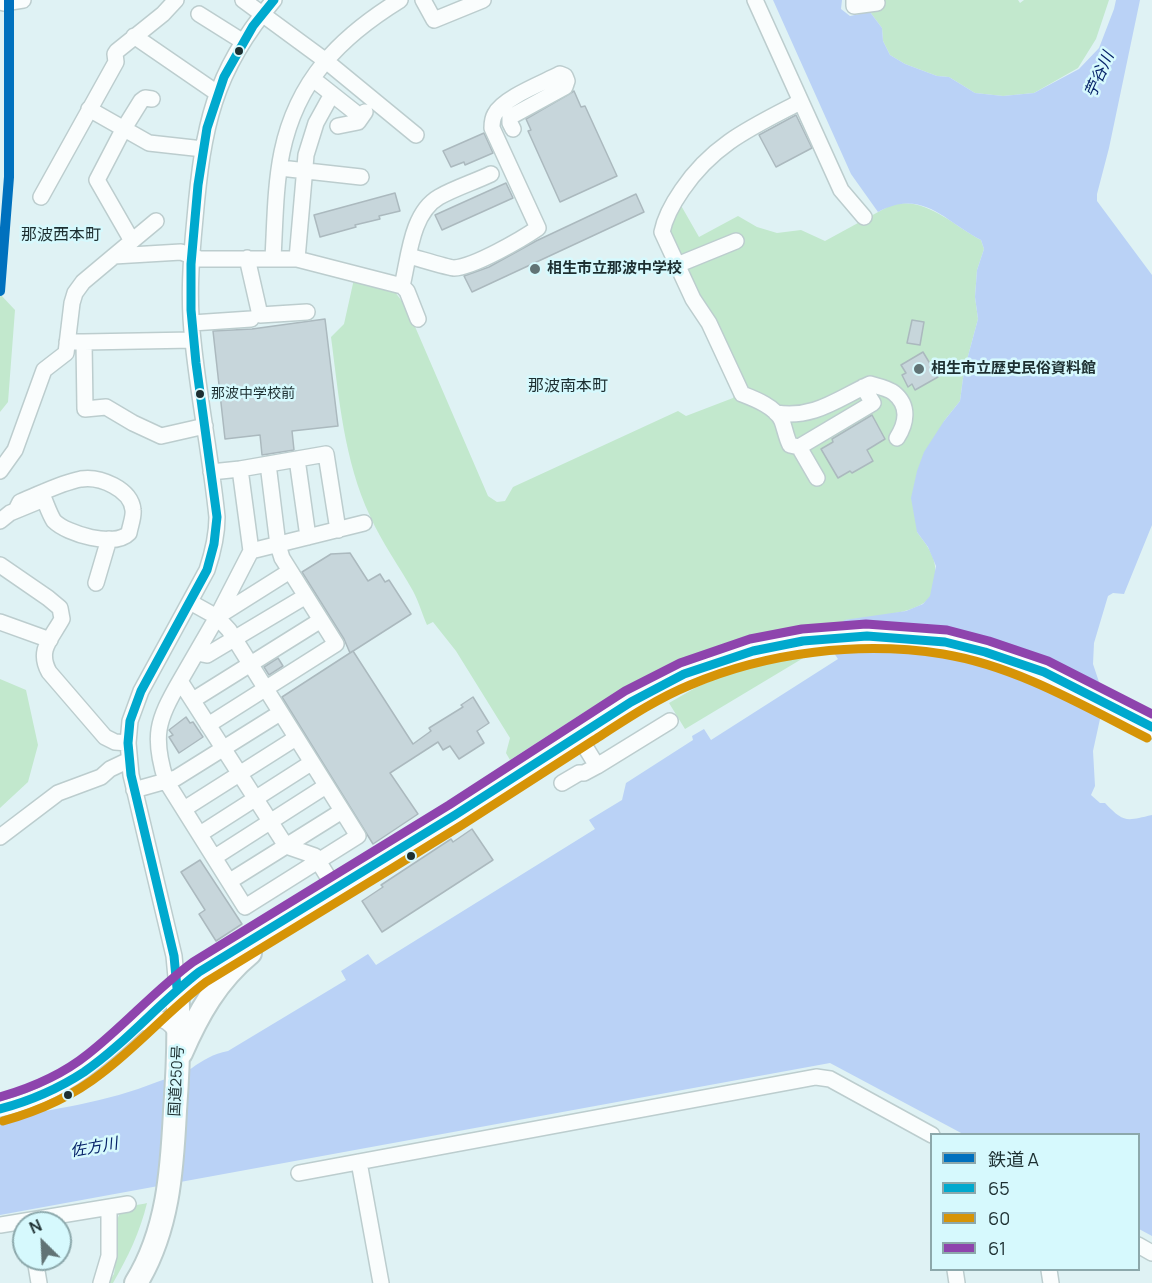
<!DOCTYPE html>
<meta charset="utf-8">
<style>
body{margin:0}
#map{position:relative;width:1152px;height:1283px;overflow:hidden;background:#dff2f4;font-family:Manrope,"Noto Sans JP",sans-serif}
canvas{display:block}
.legend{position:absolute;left:930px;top:1133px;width:210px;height:138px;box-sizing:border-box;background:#d6f9fd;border:2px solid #8ca8ab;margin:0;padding:8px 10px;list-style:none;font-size:18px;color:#1d2f31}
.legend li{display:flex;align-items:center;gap:12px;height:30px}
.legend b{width:30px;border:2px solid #8ca8ab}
.north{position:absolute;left:12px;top:1211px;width:60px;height:60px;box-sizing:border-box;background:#d6f9fd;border:2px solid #8ca8ab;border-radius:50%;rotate:336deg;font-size:16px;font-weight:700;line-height:24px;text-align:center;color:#1d2f31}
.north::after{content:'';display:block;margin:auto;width:21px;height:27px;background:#617375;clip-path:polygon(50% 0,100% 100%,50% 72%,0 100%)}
</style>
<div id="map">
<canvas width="1152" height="1283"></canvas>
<ul class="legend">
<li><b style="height:8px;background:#0071be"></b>鉄道 A</li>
<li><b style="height:8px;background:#00a9ce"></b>65</li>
<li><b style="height:8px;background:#d69407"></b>60</li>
<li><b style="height:8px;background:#8e44ad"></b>61</li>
</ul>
<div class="north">N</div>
</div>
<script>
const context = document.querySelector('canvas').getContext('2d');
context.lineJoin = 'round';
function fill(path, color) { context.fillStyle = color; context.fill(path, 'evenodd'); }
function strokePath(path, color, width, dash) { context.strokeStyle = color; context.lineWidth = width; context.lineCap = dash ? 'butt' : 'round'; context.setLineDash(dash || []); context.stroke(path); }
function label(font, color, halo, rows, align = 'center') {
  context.font = font + ' Manrope,"Noto Sans JP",sans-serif'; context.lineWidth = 5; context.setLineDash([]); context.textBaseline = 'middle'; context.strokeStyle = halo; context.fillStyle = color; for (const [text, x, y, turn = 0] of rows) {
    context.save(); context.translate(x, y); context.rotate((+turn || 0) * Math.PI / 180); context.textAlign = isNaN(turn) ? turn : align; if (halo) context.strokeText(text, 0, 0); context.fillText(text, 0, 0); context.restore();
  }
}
const green = new Path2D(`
 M873 0H1018L1020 3 1024 0H1109L1096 39 1078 68 1034 93 1003 96 975 93 949 77 937 76 905 64 890 55 883 41 882 28 870 12Z
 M679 202 699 237 738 216 757 227 777 233 801 230 825 241 891 205C926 196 952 225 981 240L984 249 977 270 975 297 978 319 964 371 960 401 944 421 917 532C930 549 939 561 934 583 933 587 932 594 930 597 918 615 865 617 845 620L844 623 800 628 721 645 647 676 586 711 510 760 506 753 510 738 456 651 433 622 427 625C422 614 419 602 413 591 399 566 382 543 370 516 344 460 339 398 331 337L344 324 354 279 395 292 407 308 488 496 497 502 505 501 513 487 678 411 686 416 733 398 741 381 668 233Z
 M0 294 15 310 8 402 0 412Z
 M805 653V657L685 729 669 703 695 688 746 666Z
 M0 679 26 690 38 745 28 782 0 808Z
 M147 1203C140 1232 128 1257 113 1283H108L114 1274 115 1267C115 1254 113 1217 123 1209 129 1205 140 1205 147 1203Z`);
const water = new Path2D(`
 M773 0H842L841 9 850 16 870 12 882 28 883 41 890 55 905 64 937 76 949 77 975 93 1003 96 1034 93 1079 69 1099 48 1114 9 1116 0H1140L1109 148 1097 194V201L1152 275V525L1124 594 1113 593 1108 596 1094 643 1093 664 1099 682 1100 719 1093 751 1095 786 1091 795 1100 803H1105C1124 823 1126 821 1152 815V1236L1139 1229 1138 1134H963L830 1063 0 1215V1118C53 1110 107 1102 157 1082 168 1078 182 1074 192 1068 203 1060 213 1054 228 1051L346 980 341 971 368 954 376 965 595 829 589 820 622 800 626 783 693 740 692 736 704 729 711 740 838 659 832 650 844 620 906 611 923 604 930 596 936 566 928 547 917 532 911 498 917 471 924 452 944 421 960 401 964 371 978 319 975 297 977 270 984 249 981 240C944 221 923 188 878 212L851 174Z`);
const building = new Path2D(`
 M574 91 581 107 585 106 617 176 560 202 528 131 531 130 526 119Z
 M796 115 812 148 776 167 759 135Z
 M484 133 493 153 465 165 464 162 451 167 443 151Z
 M506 183 513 198 442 230 435 215Z
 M395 193 400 211 379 216 380 219 355 225 356 227 320 237 314 215Z
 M636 194 644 212 472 292 464 276 489 267 536 241Z
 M325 319 338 426 292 431 294 450 262 455 260 435 225 439 213 331 252 329Z
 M912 320 924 322 920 345 907 343Z
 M923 352 938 377 915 390 912 384 908 387 902 375 906 373 901 365Z
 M872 415 885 439 867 450 873 461 852 473 850 471 838 478 821 449 833 442 832 439Z
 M350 553 368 581 380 574 385 582 389 580 411 614 350 653 344 639 302 572 331 554Z
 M353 651 413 744 431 731 429 728 463 707 461 705 473 697 489 723 477 731 484 743 459 759 450 746 443 750 438 742 390 773 418 814 373 844 282 697Z
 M278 658 283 666 269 675 264 667Z
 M186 717 190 723 193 722 203 737 179 753 169 737 173 735 169 730Z
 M472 829 493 860 382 932 362 901 383 887 381 885 451 839 453 842Z
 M200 860 242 924 216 941 199 914 205 910 181 872Z`);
const minor = new Path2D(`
 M243 0 326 61 416 135
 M423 0 434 20 483 0
 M755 0 841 190 864 217
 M854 0V6L877 3
 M0 2 4 3 23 0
 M199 14 242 41
 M134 36 217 93
 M313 79 361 117
 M800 102C752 127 713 144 682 190 673 203 665 217 662 232L693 299 709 323 742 394C755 399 776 407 782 421 785 429 786 437 790 445L799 447 873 403 863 387
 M89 109 149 143 203 149
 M338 126 358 122 365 112
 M280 168 361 177
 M41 197 116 62 115 54 117 51 163 14 176 0
 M132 241 156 221
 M114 256 132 241 97 180 123 130 141 101 145 98 152 99
 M409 256C417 258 449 268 454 268 474 267 522 239 538 228L492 128C492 124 492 119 495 114 503 98 543 83 560 74L565 76 567 81 565 87 510 117V123L513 129
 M247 258 260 315 307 312
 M273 258C275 223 275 186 282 152 297 80 340 37 400 0
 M297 259 306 155 316 123 332 94
 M677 265 736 241
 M402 286C409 258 411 213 439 197 455 188 474 182 491 174
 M192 323 251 319
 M67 342H84L85 409 106 407 133 423 161 436 205 426
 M84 342 193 340
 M776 413C814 419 837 399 870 384 877 386 888 388 894 393 910 406 906 424 897 438
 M799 447 817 478
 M297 459 308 537
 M240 469 326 454 338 530
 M0 471 15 450 44 370 66 353 72 303 75 293 83 282 114 256 181 252 200 259H297L402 286 407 291 418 319
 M211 472 240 469 251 551 217 617 290 571
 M0 521 10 513 44 499C47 506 50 515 54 521 67 534 115 548 129 533 130 526 134 517 133 510 131 489 100 476 81 479 60 483 40 494 20 502L16 510
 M251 551 364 523
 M0 565 48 598 60 608 62 619C51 639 37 650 49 672L105 737 115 742 128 743
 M96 583 109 539
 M190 602 217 617 180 681 286 846 315 856 336 890
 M0 622 50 640
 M197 653 207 655 306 596
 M180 681C157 721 152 736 166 781L176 778 280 713
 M193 700 321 620
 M208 725 336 644 282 558 278 545 268 464
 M578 735 597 766
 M562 783 579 773H584L597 766 670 721
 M134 790 166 781 245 907 358 836 229 630 217 617
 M184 809 296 738
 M200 834 311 763
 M0 837 58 793 101 777 110 769 129 760
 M215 857 326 786
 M230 881 342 811
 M142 1023C158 1015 169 1019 178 1035
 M0 1109C78 1091 120 1039 177 988L174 956 131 775 128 743 130 721 141 691 207 570C213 552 217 536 217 517 211 458 199 400 193 341 188 299 191 259 195 218 203 127 213 72 274 0
 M359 1162 381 1283
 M299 1173 816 1077 830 1079 932 1135
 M0 1225 128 1204
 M1138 1245 1152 1253
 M35 1259 39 1283
 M955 1270 957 1283
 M1049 1270 1051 1283
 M101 1283 109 1256V1207`);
const highway = new Path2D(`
 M181 1053C198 1014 217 980 250 953
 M136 1283C168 1231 172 1171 175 1111 178 1070 180 1029 177 988L199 972C246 947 291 918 336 890 378 863 421 838 462 811 505 782 549 754 592 727 622 708 652 688 685 674 765 639 859 628 946 643 1020 655 1086 693 1152 727`);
const bus1 = new Path2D(`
 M177 988 174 956 131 775 128 743 130 721 141 691 207 570 214 544 217 517 196 363 191 310V264L198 185 207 128 224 77 253 26 274 0
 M0 1109C30 1101 58 1089 84 1072 126 1043 159 1003 199 972L455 815 631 702 684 674 753 651 803 641 867 636 945 642 985 652 1044 672 1152 727`);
const bus2 = new Path2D(`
 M3 1121C39 1111 73 1096 102 1073 139 1045 169 1010 206 982 291 930 377 878 462 825 506 797 550 768 594 740 625 720 656 699 690 685 767 652 860 641 943 654 1016 666 1082 705 1147 738`);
const bus3 = new Path2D(`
 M0 1097C31 1088 62 1075 88 1054 125 1025 155 990 193 962L449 805 625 691 680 663 750 639 802 629 866 624 947 630 989 641 1048 661 1152 714`);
const rail1 = new Path2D(`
 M0 291 9 177V0`);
const markers = [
 [239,51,5,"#1d2f31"],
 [535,269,6,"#617375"],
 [919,369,6,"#617375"],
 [200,394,5,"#1d2f31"],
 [411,856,5,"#1d2f31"],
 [68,1095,5,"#1d2f31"]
];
const busNames = [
 ["那波中学校前",211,394]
];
const poiNames = [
 ["相生市立那波中学校",547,269],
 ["相生市立歴史民俗資料館",931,369]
];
const streetNames = [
 ["国道250号",177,1081,-87]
];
const waterNames = [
 ["苧谷川",1100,75,-66],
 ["佐方川",94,1148,-10]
];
const neighbourhoodNames = [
 ["那波西本町",61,236],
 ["那波南本町",568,387]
];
fill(green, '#c2e8cd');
fill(water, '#bad2f6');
fill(building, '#c7d6db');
strokePath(building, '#abb9be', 1.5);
strokePath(minor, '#bccdce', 18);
strokePath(highway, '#bccdce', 26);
strokePath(minor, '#fafdfd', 15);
strokePath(highway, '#fafdfd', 22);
strokePath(bus1, '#00a9ce', 9);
strokePath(bus2, '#d69407', 9);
strokePath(bus3, '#8e44ad', 9);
strokePath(rail1, '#0071be', 10);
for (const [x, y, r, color] of markers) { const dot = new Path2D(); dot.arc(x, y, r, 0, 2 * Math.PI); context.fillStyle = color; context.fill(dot); strokePath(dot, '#d6f9fd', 2); }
label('14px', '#1d2f31', '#d6f9fd', busNames, 'left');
label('bold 15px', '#1d2f31', '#d6f9fd', poiNames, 'left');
label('15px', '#1d2f31', '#d6f9fd', streetNames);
label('italic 16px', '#07246a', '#d6f9fd', waterNames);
label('16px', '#1d2f31', '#d6f9fd', neighbourhoodNames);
</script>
